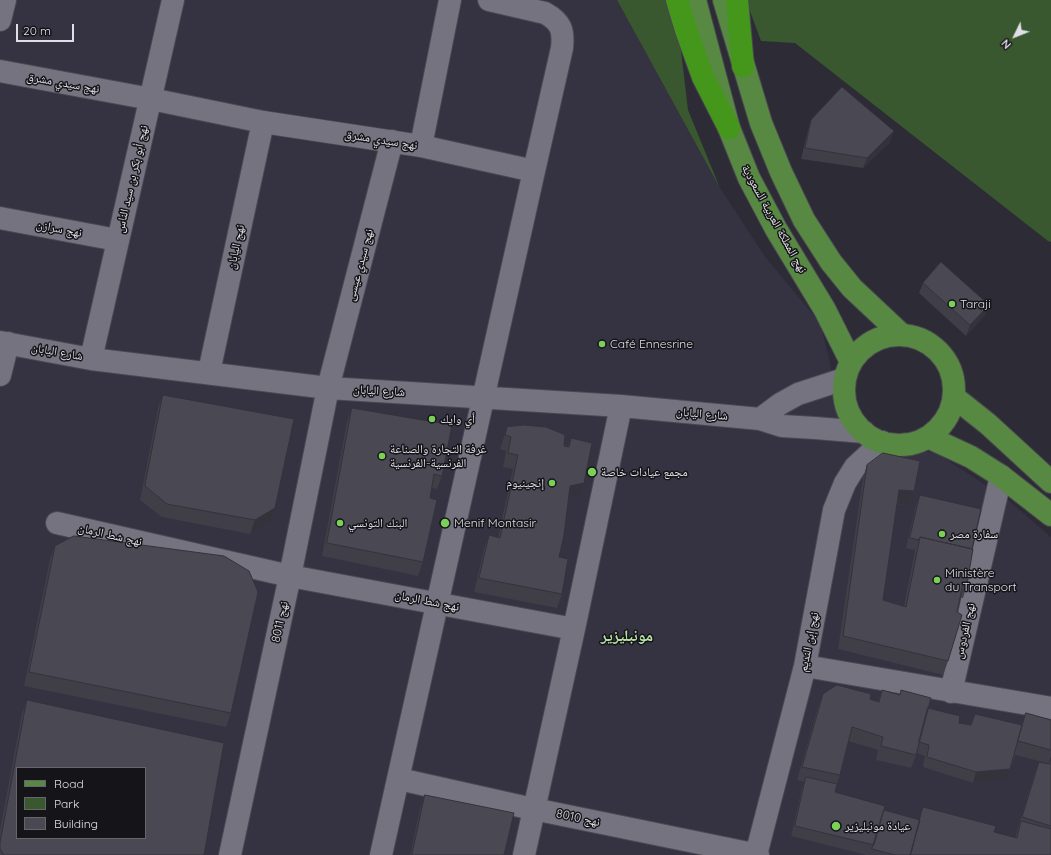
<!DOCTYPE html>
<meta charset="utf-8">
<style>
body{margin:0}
#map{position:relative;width:1051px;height:855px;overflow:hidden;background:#2d2b35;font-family:Quicksand,sans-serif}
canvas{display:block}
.legend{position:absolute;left:16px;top:767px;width:130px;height:72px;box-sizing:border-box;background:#151419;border:1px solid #66656b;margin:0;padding:5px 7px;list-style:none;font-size:12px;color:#e0dfe6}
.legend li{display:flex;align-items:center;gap:8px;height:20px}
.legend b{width:20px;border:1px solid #66656b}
.north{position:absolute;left:995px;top:16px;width:40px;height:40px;-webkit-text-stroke:3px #151419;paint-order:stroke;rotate:227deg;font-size:11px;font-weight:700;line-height:16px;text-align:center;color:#e0dfe6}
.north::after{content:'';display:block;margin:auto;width:14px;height:18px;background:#e0dfe6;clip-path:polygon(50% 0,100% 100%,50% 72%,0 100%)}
.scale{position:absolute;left:16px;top:24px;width:58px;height:18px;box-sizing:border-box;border:2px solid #e0dfe6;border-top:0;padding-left:5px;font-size:12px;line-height:14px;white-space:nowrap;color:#e0dfe6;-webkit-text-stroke:3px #151419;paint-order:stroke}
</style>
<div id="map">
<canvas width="1051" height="855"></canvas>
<ul class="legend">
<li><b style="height:5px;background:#588942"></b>Road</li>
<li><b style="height:11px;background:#39582f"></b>Park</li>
<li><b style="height:11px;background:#4a4853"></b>Building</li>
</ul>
<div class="north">N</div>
<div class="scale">20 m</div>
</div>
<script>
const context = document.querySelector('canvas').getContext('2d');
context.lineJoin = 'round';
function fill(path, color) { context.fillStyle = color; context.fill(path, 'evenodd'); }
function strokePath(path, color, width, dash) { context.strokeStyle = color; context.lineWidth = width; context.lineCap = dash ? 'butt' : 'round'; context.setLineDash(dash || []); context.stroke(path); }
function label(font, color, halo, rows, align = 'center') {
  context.font = font + ' Quicksand,"Noto Naskh Arabic",sans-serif'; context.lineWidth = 3; context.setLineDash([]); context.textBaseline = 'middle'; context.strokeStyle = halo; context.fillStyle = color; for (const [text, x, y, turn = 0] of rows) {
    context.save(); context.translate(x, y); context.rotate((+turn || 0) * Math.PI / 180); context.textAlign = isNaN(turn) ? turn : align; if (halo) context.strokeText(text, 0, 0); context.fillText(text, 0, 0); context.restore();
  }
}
const built = new Path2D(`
 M0 0H617L720 188 766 258 820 323 830 362 834 392 840 412 862 439 888 454 916 449 938 454 1007 499 1051 537V855H0ZM17 768H145V838H17Z`);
const green = new Path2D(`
 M617 0H675L688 110 720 188Z
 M746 0H1051V242L1048 241 795 43 761 41Z`);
const minor = new Path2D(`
 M489 0 545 13C561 22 564 30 562 48L534 171
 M0 20 5 0
 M0 71 151 99 263 122 421 146 534 171 381 855
 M421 146 450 0
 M0 218 117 240
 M0 342 91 359 328 388 621 406 760 419 782 426 815 428 864 432
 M91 359 173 0
 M209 372 263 122
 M0 375 8 343
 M760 419 780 404 798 394 844 379
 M57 523 290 576 574 629 621 406
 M805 666 1051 708
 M951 692 1001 476
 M399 779 524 807 758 855
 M230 855 290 576 328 388 392 141
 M524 855 574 629
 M756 855 805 666 834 510 845 483 855 467 882 442`);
const major = new Path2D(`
 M695 0 729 128 749 178 776 229 825 310 851 362
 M724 0 761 123 781 172 804 220 831 262 852 288 901 334
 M844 390a55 55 0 1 1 110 0a55 55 0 1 1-110 0Z
 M954 397 988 424 1051 482
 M928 437 971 457 1001 476 1051 515`);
const highway = new Path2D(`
 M677 0 686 30 703 77 729 128
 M737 0 743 66`);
const wall = new Path2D(`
 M811 120 890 142 863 168 801 159 808 130Z
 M923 283 985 315 966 336 919 293Z
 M163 395 275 508 270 522 250 534 162 517 140 500 158 408Z
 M352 408 442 476 437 489 432 488 430 498 423 562 418 576 322 556 347 421Z
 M507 427 568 446 571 438 579 496 569 499 559 557 562 594 557 608 474 592 484 549 489 535 498 537 513 469 503 467 506 451 500 449Z
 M867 465 914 491 909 505 897 504 883 600 904 606 915 550 906 548 916 505 920 495 972 549 967 584 963 598 960 597 948 661 943 675 838 649 863 478Z
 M55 546 231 713 226 727 24 686 50 559Z
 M882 690 959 723 970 725 975 714 1021 725 1026 713 1051 720V855H866L791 836 802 788 804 782 797 780 818 707 823 694 870 699 878 701ZM848 741 878 750 876 760 911 768 917 753 925 756 923 767 973 783 1007 779 1015 755 1047 763 1039 762 1034 775 1017 831 1015 838 994 832 923 807 919 820 884 810 835 792 837 784 840 775Z
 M27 700 204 855H0V830L22 713Z
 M425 795 504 855H410L420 808Z`);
const shadedWall = new Path2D(`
 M894 131 890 142 863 168 867 158Z
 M989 305 985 315 966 336 970 325Z
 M584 483 579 496 565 500 570 486Z
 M899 490 914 491 909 505 894 503Z
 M275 508 270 522 250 534 255 520Z
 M1010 769 1007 779 973 783 976 772Z`);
const building = new Path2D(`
 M842 87 894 131 867 158 805 148 811 120Z
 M941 262 989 305 970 325 923 283Z
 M163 395 294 419 275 508 255 520 167 504 145 486Z
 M352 408 452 425 442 476 434 474 430 498 437 500 423 562 327 543Z
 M524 425 546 427 563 434 565 436 564 446 569 447 571 438 592 443 584 483 570 486 564 535 559 557 568 559 562 594 479 578 489 535 500 538 518 455 508 453 511 437 505 435 507 427Z
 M883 453 920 461 914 491 899 490 883 600 906 607 920 537 973 549 967 584 963 583 957 612 962 615 948 661 843 636 867 465Z
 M920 495 981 509 972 549 920 537 919 540 910 538Z
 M74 536 224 556 249 571 258 592 231 713 29 672 55 546Z
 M837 685 871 694 870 699 879 702 882 690 900 695 901 690 931 698 916 755 881 746 883 737 852 727 840 775 802 767 823 694Z
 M27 700 224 743 204 855H4L0 849V843ZM17 768H145V838H17Z
 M928 708 960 716 959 723 971 725 975 714 1022 725 1010 769 976 772 927 757 929 745 919 742Z
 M1026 713 1051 720V750L1018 741Z
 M1051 758V826L1022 817 1039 762 1049 764Z
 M806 777 837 784 835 792 885 806 874 845 795 826Z
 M425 795 514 813 504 855H412Z
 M923 807 996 826 994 832 1017 838 1021 821 1051 829V855H911Z
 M884 810 920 820 910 855H895L872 849Z`);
const markers = [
 [952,304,4,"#79d157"],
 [602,344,4,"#79d157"],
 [432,419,4,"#79d157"],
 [382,456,4,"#79d157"],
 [592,472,5,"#79d157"],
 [552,483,4,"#79d157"],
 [340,523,4,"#79d157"],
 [445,523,5,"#79d157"],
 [942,534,4,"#79d157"],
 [937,580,4,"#79d157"],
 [836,826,5,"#79d157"]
];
const streetNames = [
 ["نهج سيدي مشرق",63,83,10],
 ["نهج سيدي مشرق",381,140,9],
 ["نهج أبو بكر بن سيد الناس",132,179,-77],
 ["نهج المملكة العربية السعودية",774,219,61],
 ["نهج سرازن",59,229,11],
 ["نهج اليابان",236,247,-78],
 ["نهج سيدي عيسى",360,265,-75],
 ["شارع اليابان",57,352,10],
 ["شارع اليابان",379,391,3],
 ["شارع اليابان",702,414,5],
 ["نهج شط الرمان",110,535,13],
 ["نهج شط الرمان",427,601,11],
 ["نهج 8011",280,622,-78],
 ["نهج الفردوس",965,631,-77],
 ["نهج إبن النديم",809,642,-79],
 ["نهج 8010",578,818,12]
];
const poiNames = [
 ["Taraji",960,304],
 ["Café Ennesrine",610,344],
 ["أي وايك",440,419],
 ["غرفة التجارة والصناعة",390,449],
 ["الفرنسية-الفرنسية",390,463],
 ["مجمع عيادات خاصة",601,472],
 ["إنجينيوم",544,483,"right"],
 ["البنك التونسي",348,523],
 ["Menif Montasir",454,523],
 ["سفارة مصر",950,534],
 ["Ministère",945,573],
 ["du Transport",945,587],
 ["عيادة مونبليزير",845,826]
];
const districtNames = [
 ["مونبليزير",627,636]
];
fill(built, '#353242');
fill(green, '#39582f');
strokePath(minor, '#4a4851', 24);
strokePath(major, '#4a4851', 24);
strokePath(highway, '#4a4851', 24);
strokePath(minor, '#75737f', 22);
strokePath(major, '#588942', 22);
strokePath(highway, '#44971a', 22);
fill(wall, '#403e47');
fill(shadedWall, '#34323a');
fill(building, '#4a4853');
strokePath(building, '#34323a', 1);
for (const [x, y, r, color] of markers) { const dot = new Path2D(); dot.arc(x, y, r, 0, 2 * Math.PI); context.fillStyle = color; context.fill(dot); strokePath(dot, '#151419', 1.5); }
label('12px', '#e0dfe6', '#151419', streetNames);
label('12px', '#e0dfe6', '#151419', poiNames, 'left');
label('bold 16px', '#b4e4a3', '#151419', districtNames);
</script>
